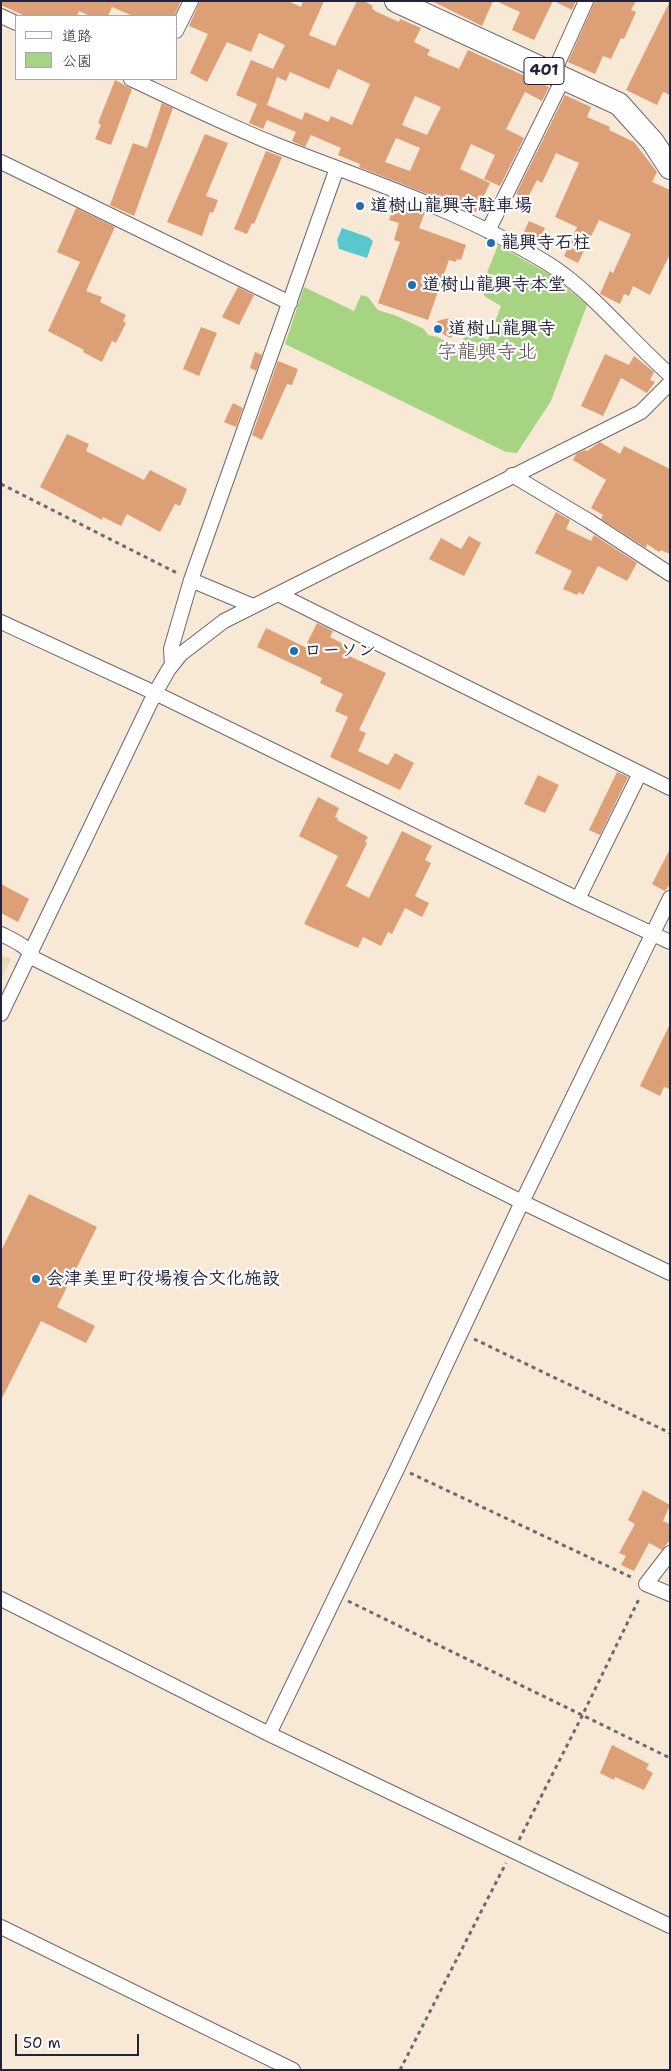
<!DOCTYPE html>
<meta charset="utf-8">
<style>
body{margin:0}
#map{position:relative;width:671px;height:2071px;overflow:hidden;background:#f8e9d6;font-family:"Shantell Sans","Klee One",sans-serif}
canvas{display:block}
.frame{position:absolute;inset:0;border:2px solid #22223b;pointer-events:none}
.legend{position:absolute;left:15px;top:15px;width:162px;height:65px;box-sizing:border-box;background:#fff;border:1px solid #a7a7b1;margin:0;padding:6px 9px;list-style:none;font-size:15px;color:#22223b}
.legend li{display:flex;align-items:center;gap:10px;height:25px}
.legend b{width:25px;border:1px solid #a7a7b1}
.scale{position:absolute;left:15px;top:2034px;width:124px;height:22px;box-sizing:border-box;border:2px solid #22223b;border-top:0;padding-left:6px;font-size:15px;line-height:18px;white-space:nowrap;color:#22223b;-webkit-text-stroke:4px #fff;paint-order:stroke}
</style>
<div id="map">
<canvas width="671" height="2071"></canvas>
<div class="frame"></div>
<ul class="legend">
<li><b style="height:6px;background:#fff"></b>道路</li>
<li><b style="height:14px;background:#a7d482"></b>公園</li>
</ul>
<div class="scale">50 m</div>
</div>
<script>
const context = document.querySelector('canvas').getContext('2d');
context.lineJoin = 'round';
function fill(path, color) { context.fillStyle = color; context.fill(path, 'evenodd'); }
function strokePath(path, color, width, dash) { context.strokeStyle = color; context.lineWidth = width; context.lineCap = dash ? 'butt' : 'round'; context.setLineDash(dash || []); context.stroke(path); }
function label(font, color, halo, rows, align = 'center') {
  context.font = font + ' "Shantell Sans","Klee One",sans-serif'; context.lineWidth = 4.5; context.setLineDash([]); context.textBaseline = 'middle'; context.strokeStyle = halo; context.fillStyle = color; for (const [text, x, y, turn = 0] of rows) {
    context.save(); context.translate(x, y); context.rotate((+turn || 0) * Math.PI / 180); context.textAlign = isNaN(turn) ? turn : align; if (halo) context.strokeText(text, 0, 0); context.fillText(text, 0, 0); context.restore();
  }
}
const built = new Path2D(`
 M1 955 11 959 1 979Z`);
const green = new Path2D(`
 M498 245 554 277 587 305 551 401 517 453 506 452 285 344 304 287 354 311 361 295 368 297 378 310 397 316 424 329 428 335 438 337 457 348 468 332 488 340 501 306 484 296 483 283Z`);
const water = new Path2D(`
 M342 228 368 237 373 241 367 258 339 249 337 240Z`);
const building = new Path2D(`
 M1 1H181L174 16H133L112 7 108 16H90L79 11 77 16H25L1 5Z
 M200 1H288L301 7 303 1H324L309 35 335 46 357 1H364L373 6 372 8 375 11 399 22 400 19 421 28 414 42 430 50 427 55 459 69 468 50 549 87 542 101 525 92 506 129 524 138 500 186 484 179 495 155 471 144 460 169 490 183 476 212 449 199 448 202 359 167 360 164 338 155 341 148 311 135 305 147 292 141 296 132 267 120 263 129 249 123 257 104 236 95 251 60 273 69 285 45 259 33 251 52 227 42 207 82 190 73 208 34 189 26ZM338 69 370 84 352 125 331 116 328 122 305 112 302 120 267 105 277 77 286 81 290 72 329 89ZM415 96 441 107 427 135 402 125ZM396 138 420 148 410 171 385 162Z
 M432 1H493L482 26Z
 M496 1H553L534 40 512 30 520 12Z
 M554 1H576L572 10Z
 M595 1H636L631 10 636 12 624 39 621 38 611 59 603 56 595 74 568 62Z
 M670 1V95L663 92 657 105 626 90Z
 M115 80 132 89 111 145 95 139 101 125 98 123Z
 M565 95 591 107 587 117 610 127 609 130 634 142 657 172 652 182 670 190V254L650 295 633 286 629 296 624 294 620 304 600 294 610 271 613 273 631 234 599 220 578 263 564 256 577 227 555 217 579 163 556 153 542 183 537 180 527 199 516 194Z
 M162 103 173 108 134 216 110 205 133 143 147 148Z
 M205 134 228 143 206 196 218 200 213 213 210 212 202 236 167 222Z
 M266 151 282 157 254 224 252 223 247 234 234 229Z
 M396 200 425 212 419 228 466 245 461 260 457 259 456 262 449 260 428 320 378 303 400 242 394 240 399 223 389 220Z
 M76 208 115 227 86 291 102 297 100 302 126 315 123 321 126 323 116 343 112 341 102 362 83 352 84 350 48 331 80 262 57 252Z
 M529 221 545 228 538 242 523 234Z
 M238 287 254 295 239 325 222 317Z
 M449 318 454 319 460 324 458 332 450 338 441 333 437 321Z
 M201 327 217 333 199 376 183 369Z
 M255 352 262 355 256 371 250 368Z
 M605 354 629 365 634 356 654 372 650 380 655 382 647 393 621 378 603 416 581 406Z
 M278 361 298 369 292 385 287 384 262 440 252 435Z
 M233 403 243 408 236 427 224 422Z
 M67 434 89 444 86 451 144 480 150 470 187 489 180 506 175 504 160 532 127 514 121 526 103 517 102 520 40 487Z
 M600 442 620 454 624 446 670 469V554L661 550 659 552 647 544 646 548 601 519 603 515 591 508 606 480 573 460 576 454 585 450 587 451Z
 M556 512 570 520 566 529 591 541 594 535 637 563 627 581 598 566 583 595 579 592 577 595 563 589 572 571 535 553Z
 M469 536 481 543 464 576 429 559 441 538 461 549Z
 M317 623 333 631 330 637 351 648 347 655 386 673 359 730 366 733 358 751 388 765 395 753 414 763 400 790 330 757 348 717 335 711 343 694 320 683 322 678 257 647 266 628 305 647Z
 M617 772 628 777 600 835 589 830Z
 M538 775 559 785 545 813 524 804Z
 M318 797 339 808 335 817 338 818 337 820 368 837 365 842 367 843 346 886 369 898 402 831 432 846 425 860 431 863 415 896 429 903 422 917 405 908 392 934 388 932 381 946 363 937 358 948 304 924 338 856 299 836Z
 M670 849V884L665 891 652 884Z
 M1 884 29 899 18 922 1 913Z
 M670 1024V1089L664 1087 660 1096 640 1086Z
 M29 1194 97 1227 57 1307 95 1326 86 1343 41 1321 1 1400V1251Z
 M643 1490 670 1505 663 1521 670 1524V1540L662 1550 649 1543 634 1571 621 1565 626 1556 619 1553 635 1524 628 1520Z
 M612 1745 649 1764 646 1769 653 1773 644 1790 615 1777 614 1780 600 1773Z`);
const path = new Path2D(`
 M1 484 179 574
 M474 1339 670 1433
 M410 1473 633 1578
 M348 1601 670 1758
 M519 1840 582 1716 640 1597
 M400 2070 506 1863`);
const minor = new Path2D(`
 M1 16 16 23
 M176 31 191 1
 M553 74 586 1
 M131 79C180 102 229 126 279 146 369 181 464 212 547 263 591 290 630 340 670 375
 M1 162 290 303
 M488 231 563 79
 M512 475 589 521 670 574
 M191 580 253 606
 M278 594 670 788
 M1 622 155 693 578 899 670 942
 M172 665 171 649 191 580 337 168
 M578 899 640 773
 M1 934C15 941 27 946 35 959L522 1202 670 1273
 M1 1014 155 693 169 669 181 654 224 621 641 412 670 383
 M670 1553 646 1584 670 1594
 M1 1599 269 1734 670 1926
 M269 1734 398 1467 522 1202 670 898
 M1 1927 293 2070`);
const trunk = new Path2D(`
 M396 1 619 104 653 142 670 168`);
const markers = [
 [360,206,5,"#1f6fb2"],
 [491,243,5,"#1f6fb2"],
 [412,285,5,"#1f6fb2"],
 [438,329,5,"#1f6fb2"],
 [294,651,5,"#1f6fb2"],
 [36,1279,5,"#1f6fb2"]
];
const shields = [
 [544,71,40]
];
const shieldNames = [
 ["401",544,71]
];
const poiNames = [
 ["道樹山龍興寺駐車場",370,206],
 ["龍興寺石柱",501,243],
 ["道樹山龍興寺本堂",422,285],
 ["道樹山龍興寺",448,329],
 ["ローソン",304,651],
 ["会津美里町役場複合文化施設",46,1279]
];
const quarterNames = [
 ["字龍興寺北",487,353]
];
fill(built, '#e8daba');
fill(green, '#a7d482');
fill(water, '#59c7ce');
fill(building, '#dd9f76');
strokePath(minor, '#6d6871', 16);
strokePath(trunk, '#6d6871', 24);
strokePath(path, '#6d6871', 3, [4, 4]);
strokePath(minor, '#fff', 14);
strokePath(trunk, '#fff', 22);
for (const [x, y, r, color] of markers) { const dot = new Path2D(); dot.arc(x, y, r, 0, 2 * Math.PI); context.fillStyle = color; context.fill(dot); strokePath(dot, '#fff', 2); }
for (const [x, y, w] of shields) { const box = new Path2D(); box.roundRect(x - w / 2, y - 13.5, w, 27, 4); context.fillStyle = '#fff'; context.fill(box); strokePath(box, '#22223b', 1); }
label('bold 16px', '#22223b', null, shieldNames);
label('bold 18px', '#22223b', '#fff', poiNames, 'left');
label('20px', '#634e50', '#fff', quarterNames);
</script>
